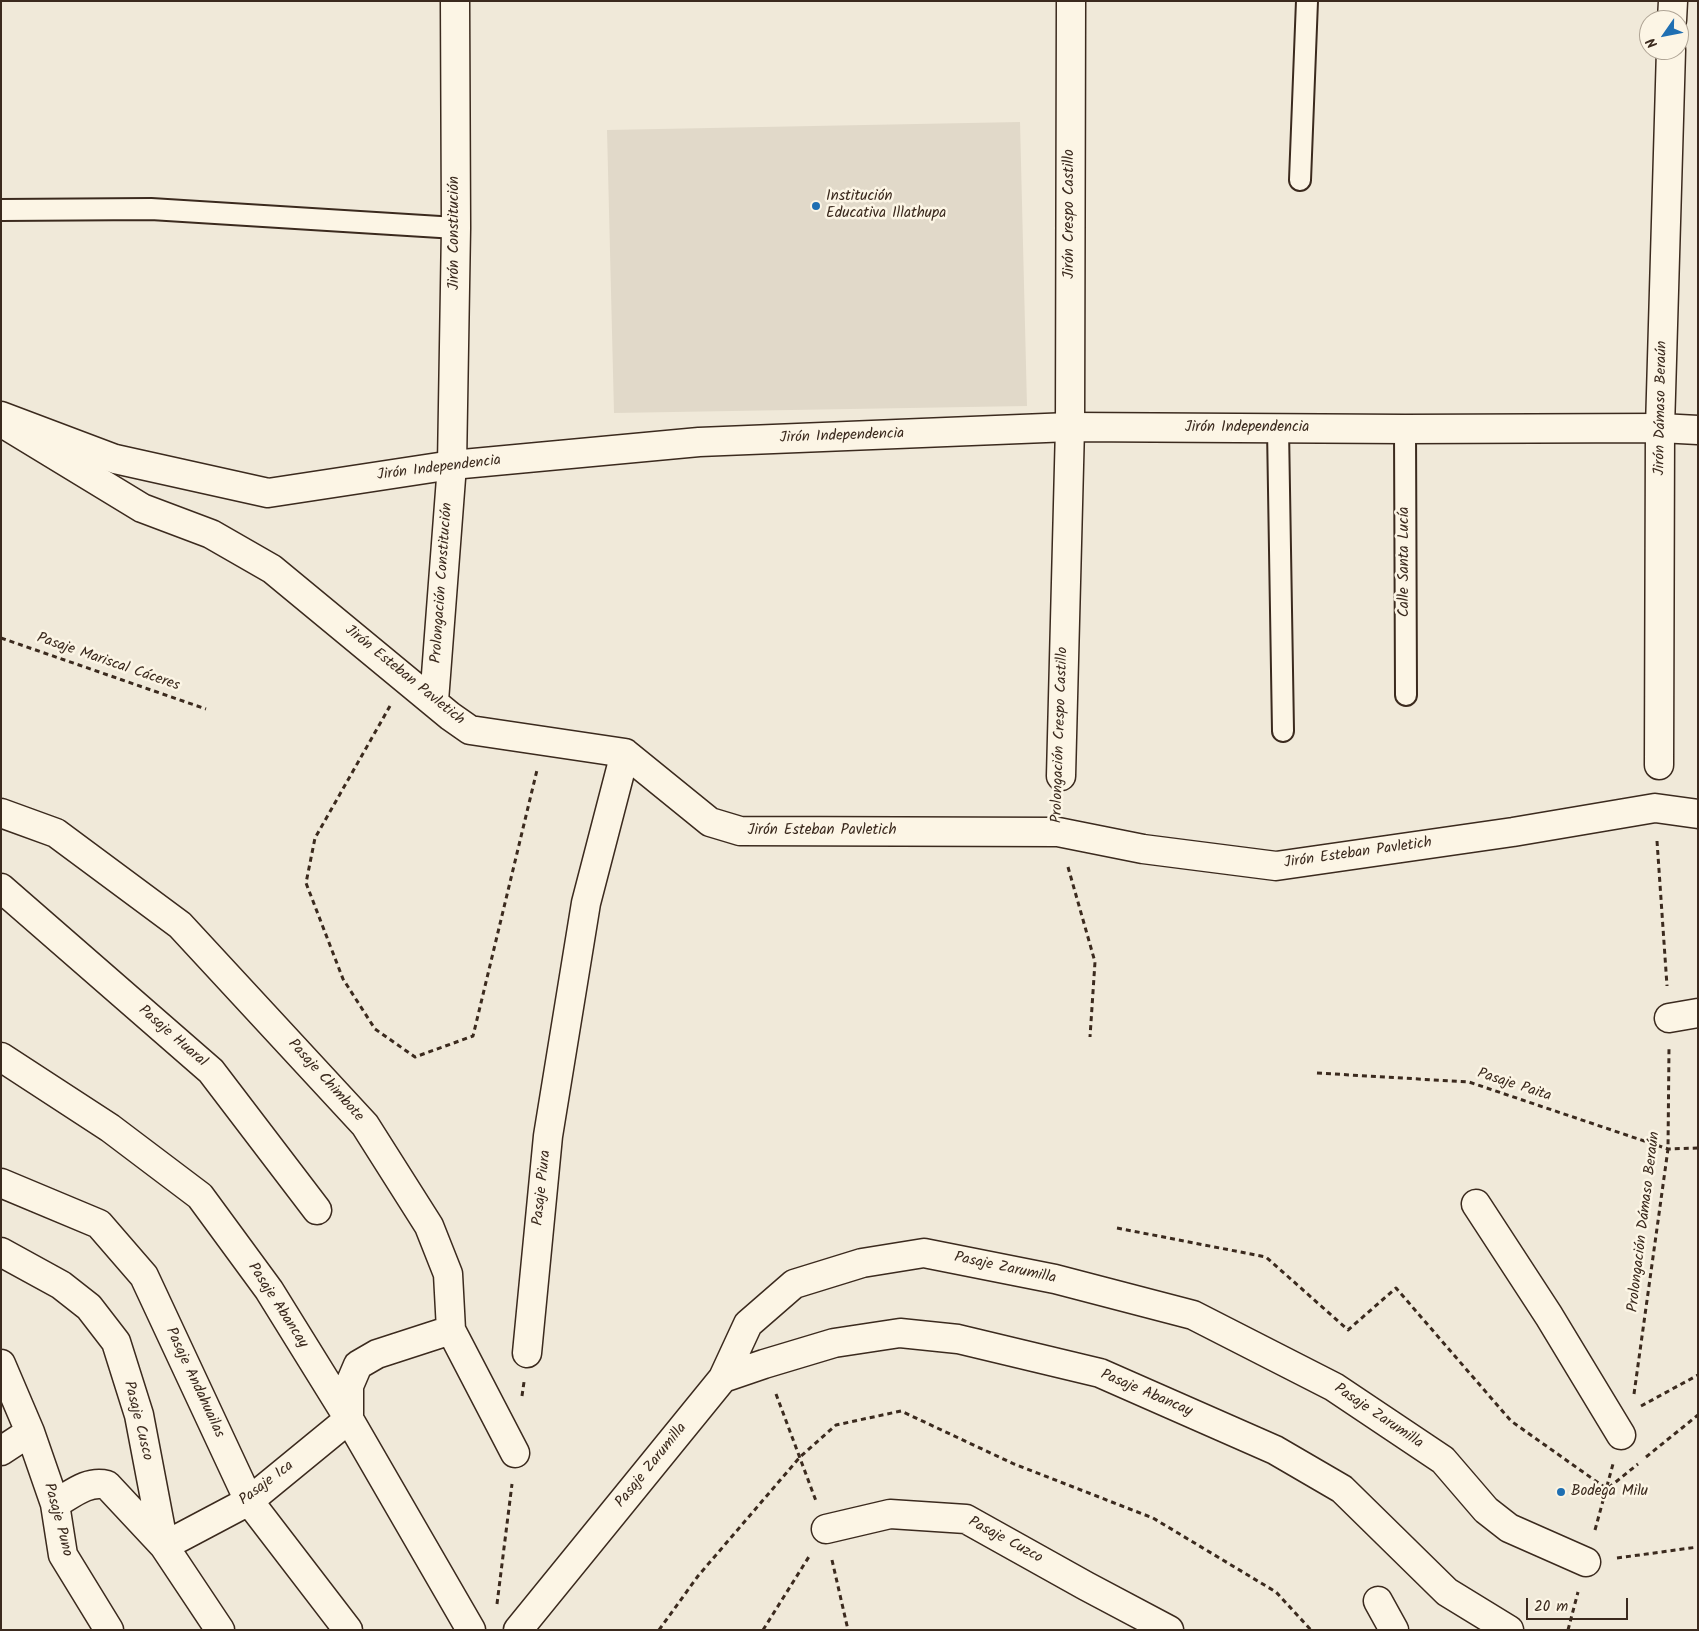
<!DOCTYPE html>
<meta charset="utf-8">
<style>
body{margin:0}
#map{position:relative;width:1699px;height:1631px;overflow:hidden;background:#f0e9d9;font-family:Kalam,sans-serif}
canvas{display:block}
.frame{position:absolute;inset:0;border:2px solid #3b2a1e;pointer-events:none}
.north{position:absolute;left:1639px;top:10px;width:50px;height:50px;box-sizing:border-box;background:#fcf5e5;border:1px solid #afa495;border-radius:50%;rotate:237deg;font-size:14px;font-weight:700;line-height:20px;text-align:center;color:#3b2a1e}
.north::after{content:'';display:block;margin:auto;width:18px;height:22px;background:#1f6fb2;clip-path:polygon(50% 0,100% 100%,50% 72%,0 100%)}
.scale{position:absolute;left:1526px;top:1598px;width:102px;height:22px;box-sizing:border-box;border:2px solid #3b2a1e;border-top:0;padding-left:6px;font-size:15px;line-height:18px;white-space:nowrap;color:#3b2a1e;-webkit-text-stroke:4px #fcf5e5;paint-order:stroke}
</style>
<div id="map">
<canvas width="1699" height="1631"></canvas>
<div class="frame"></div>
<div class="north">N</div>
<div class="scale">20 m</div>
</div>
<script>
const context = document.querySelector('canvas').getContext('2d');
context.lineJoin = 'round';
function fill(path, color) { context.fillStyle = color; context.fill(path, 'evenodd'); }
function strokePath(path, color, width, dash) { context.strokeStyle = color; context.lineWidth = width; context.lineCap = dash ? 'butt' : 'round'; context.setLineDash(dash || []); context.stroke(path); }
function label(font, color, halo, rows, align = 'center') {
  context.font = font + ' Kalam,sans-serif'; context.lineWidth = 5; context.setLineDash([]); context.textBaseline = 'middle'; context.strokeStyle = halo; context.fillStyle = color; for (const [text, x, y, turn = 0] of rows) {
    context.save(); context.translate(x, y); context.rotate((+turn || 0) * Math.PI / 180); context.textAlign = isNaN(turn) ? turn : align; if (halo) context.strokeText(text, 0, 0); context.fillText(text, 0, 0); context.restore();
  }
}
const built = new Path2D(`
 M1020 122 1027 406 614 413 607 130Z`);
const path = new Path2D(`
 M1 638 206 709
 M390 706 315 838 306 883 343 979 375 1029 415 1057 473 1036 537 770
 M1657 841 1667 986
 M1068 867 1095 962 1090 1037
 M1317 1073 1469 1082 1668 1149 1698 1148
 M1117 1228 1266 1257 1348 1330 1396 1288 1511 1421 1607 1489 1638 1464
 M776 1394 816 1501
 M1634 1394 1668 1149 1669 1048
 M522 1396 524 1382
 M1641 1406 1698 1375
 M1646 1457 1698 1415
 M1595 1530 1613 1464
 M1617 1558 1698 1547
 M832 1560 848 1630
 M497 1604 512 1484
 M659 1630 698 1576 800 1457 836 1425 901 1411 1014 1464 1153 1518 1276 1592 1311 1630
 M763 1630 810 1555
 M1568 1630 1578 1592`);
const lane = new Path2D(`
 M1300 180 1307 1
 M1 210 151 209 456 228
 M1278 429 1283 731
 M1405 429 1406 695`);
const street = new Path2D(`
 M1672 20 1673 1
 M4 424 142 508 211 534 272 569 450 716 470 730 625 753 710 822 740 831 1058 832 1143 849 1276 866 1513 832 1655 808 1698 814
 M434 701 452 465 456 228 455 1
 M1659 765 1660 428 1671 50
 M1061 776 1070 427 1071 1
 M1 813 56 833 180 925 365 1125 429 1226 448 1274 451 1330 515 1453
 M1 888 211 1071 317 1210
 M1669 1018 1698 1013
 M1 1057 110 1128 200 1196 269 1290 349 1419 471 1630
 M1 1183 99 1224 144 1276 249 1501 348 1630
 M1476 1204 1549 1316 1621 1435
 M1 1252 61 1285 89 1307 116 1342 139 1415 164 1546 220 1630
 M527 1353 548 1136 586 903 625 753
 M1 1364 30 1432 55 1504 63 1555 109 1630
 M723 1378 764 1364 834 1343 900 1333 958 1339 1100 1373 1275 1450 1342 1489 1447 1592 1509 1630
 M1 1451 30 1432
 M55 1504C71 1495 87 1480 107 1485L164 1546 249 1501 349 1419V1386L358 1365 377 1354 451 1330
 M826 1529 890 1514 966 1519 1086 1586 1169 1630
 M1378 1601 1394 1630
 M518 1630 723 1378 748 1324 794 1284 862 1263 924 1253 1055 1279 1193 1315 1334 1387 1443 1460 1486 1510 1509 1528 1586 1562`);
const secondary = new Path2D(`
 M1 416 115 459 268 493 452 465 699 442 1070 427 1405 429 1660 428 1698 430`);
const markers = [
 [816,206,5,"#1f6fb2"],
 [1561,1492,5,"#1f6fb2"]
];
const poiNames = [
 ["Institución",826,197],
 ["Educativa Illathupa",826,214],
 ["Bodega Milu",1571,1492]
];
const streetNames = [
 ["Jirón Crespo Castillo",1070,214,-90],
 ["Jirón Constitución",455,233,-90],
 ["Jirón Dámaso Beraún",1662,408,-89],
 ["Jirón Independencia",1247,428],
 ["Jirón Independencia",842,437,-2],
 ["Jirón Independencia",439,469,-7],
 ["Calle Santa Lucía",1405,562,-90],
 ["Prolongación Constitución",443,583,-86],
 ["Pasaje Mariscal Cáceres",108,663,19],
 ["Jirón Esteban Pavletich",404,676,39],
 ["Prolongación Crespo Castillo",1061,735,-88],
 ["Jirón Esteban Pavletich",822,831],
 ["Jirón Esteban Pavletich",1358,854,-8],
 ["Pasaje Huaral",172,1037,41],
 ["Pasaje Chimbote",325,1081,48],
 ["Pasaje Paita",1514,1086,18],
 ["Pasaje Piura",543,1188,-84],
 ["Prolongación Dámaso Beraún",1645,1222,-83],
 ["Pasaje Zarumilla",1005,1269,12],
 ["Pasaje Abancay",277,1306,57],
 ["Pasaje Andahuailas",194,1383,65],
 ["Pasaje Abancay",1146,1394,23],
 ["Pasaje Zarumilla",1378,1417,34],
 ["Pasaje Cusco",137,1421,76],
 ["Pasaje Zarumilla",652,1466,-51],
 ["Pasaje Ica",267,1484,-37],
 ["Pasaje Puno",57,1520,75],
 ["Pasaje Cuzco",1005,1541,28]
];
fill(built, '#e1d9c9');
strokePath(lane, '#3b2a1e', 24);
strokePath(street, '#3b2a1e', 31);
strokePath(secondary, '#3b2a1e', 31);
strokePath(path, '#3b2a1e', 3, [5, 4]);
strokePath(lane, '#fcf5e5', 20);
strokePath(street, '#fcf5e5', 28);
strokePath(secondary, '#fcf5e5', 28);
for (const [x, y, r, color] of markers) { const dot = new Path2D(); dot.arc(x, y, r, 0, 2 * Math.PI); context.fillStyle = color; context.fill(dot); strokePath(dot, '#fcf5e5', 2); }
label('15px', '#3b2a1e', '#fcf5e5', poiNames, 'left');
label('15px', '#3b2a1e', '#fcf5e5', streetNames);
</script>
